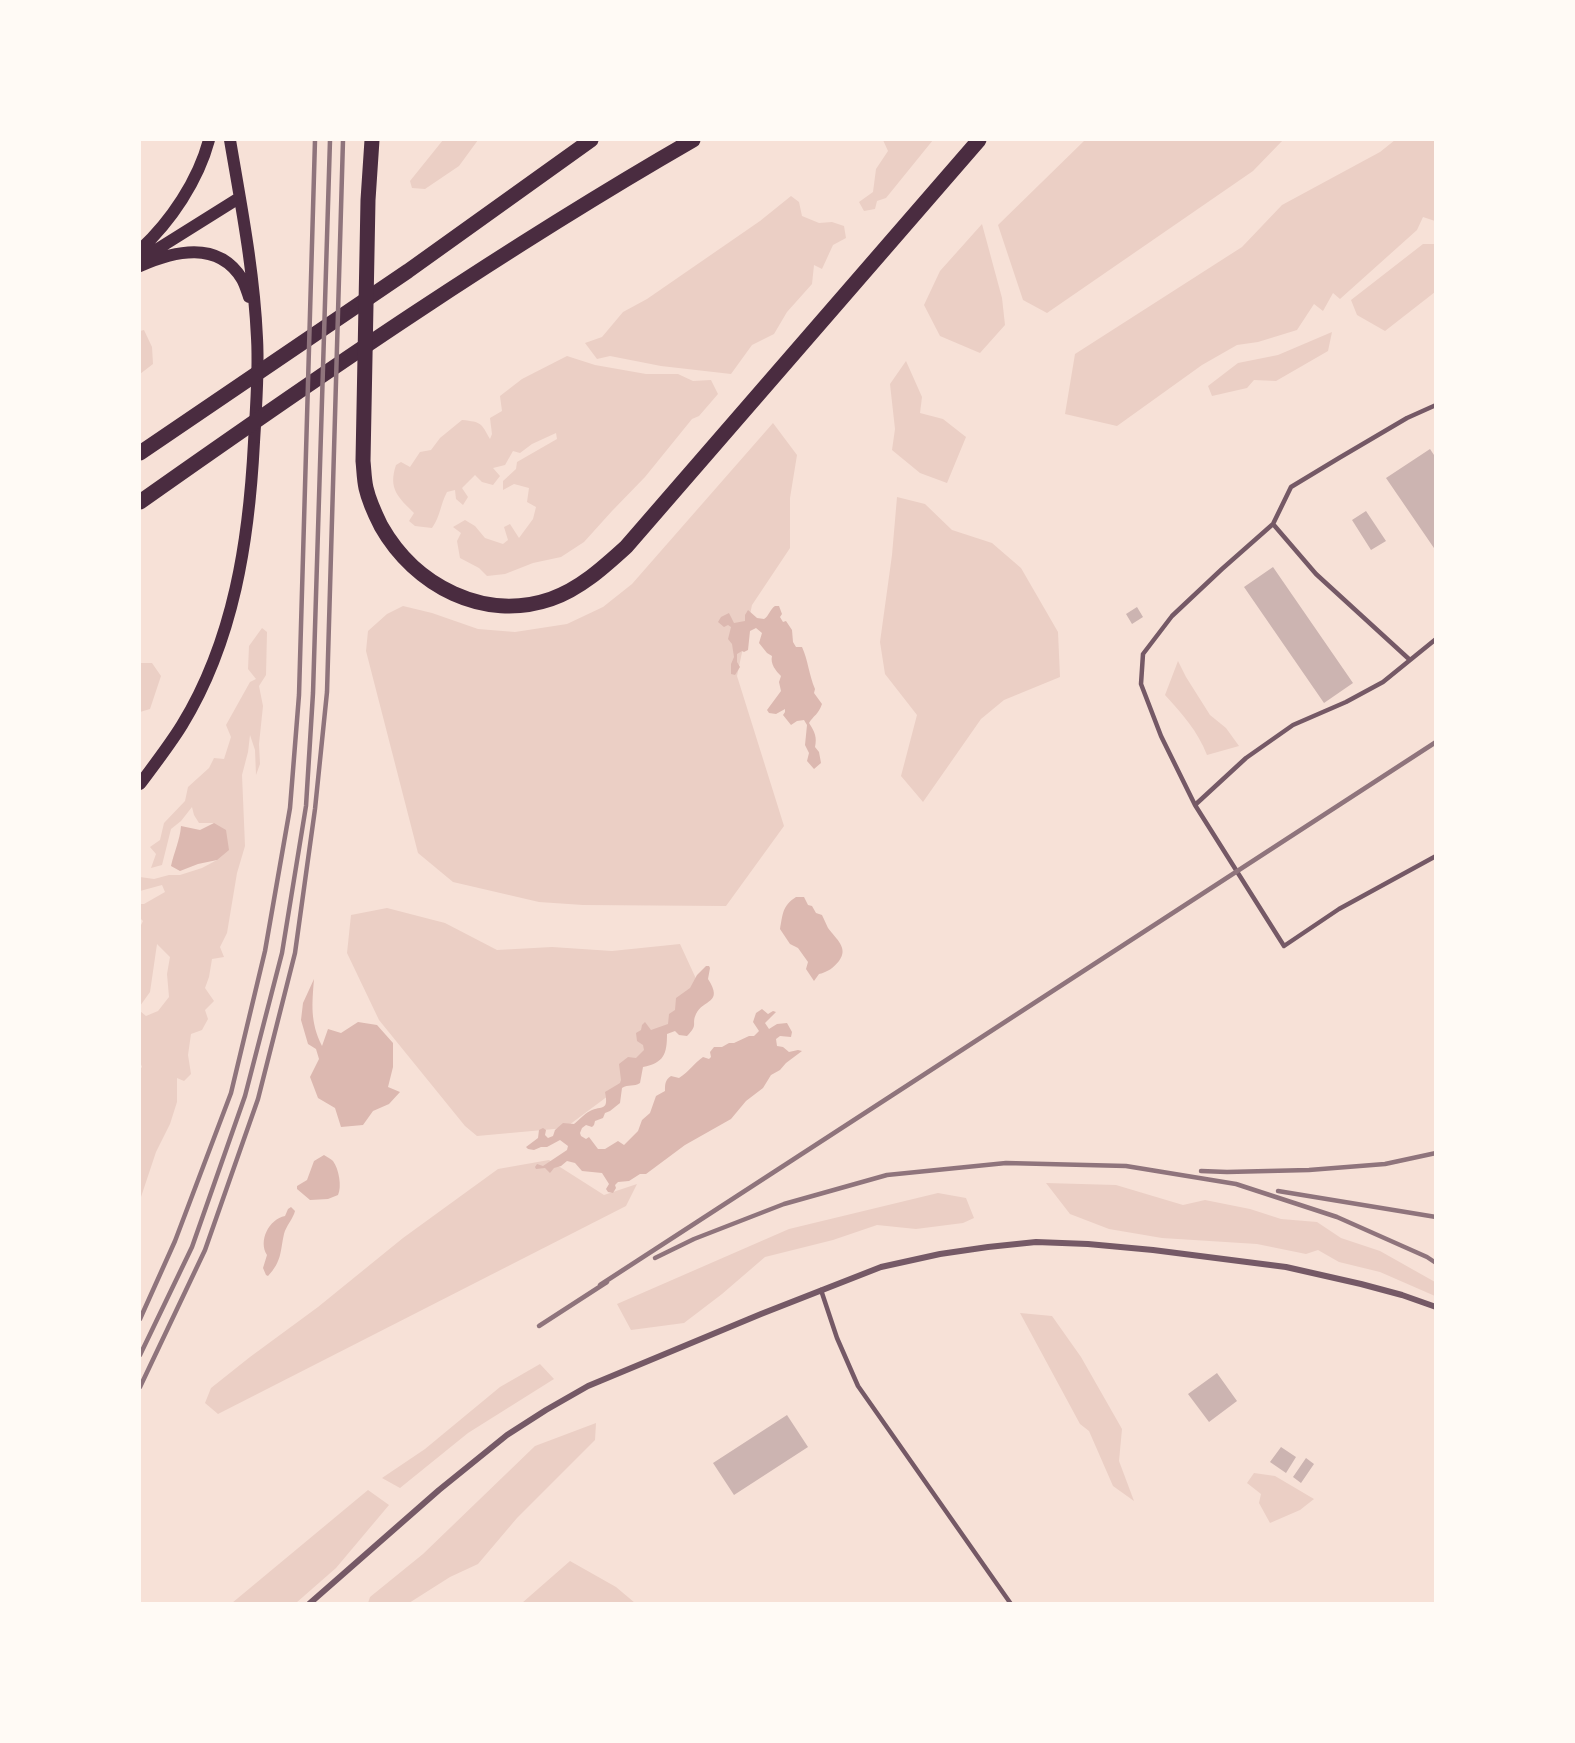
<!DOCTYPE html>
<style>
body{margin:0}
#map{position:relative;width:1575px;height:1743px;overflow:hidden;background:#f7e1d7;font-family:Arial,sans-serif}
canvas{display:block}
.frame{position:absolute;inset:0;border:141px solid #fffaf5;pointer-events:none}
</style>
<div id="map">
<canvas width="1575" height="1743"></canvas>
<div class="frame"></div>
</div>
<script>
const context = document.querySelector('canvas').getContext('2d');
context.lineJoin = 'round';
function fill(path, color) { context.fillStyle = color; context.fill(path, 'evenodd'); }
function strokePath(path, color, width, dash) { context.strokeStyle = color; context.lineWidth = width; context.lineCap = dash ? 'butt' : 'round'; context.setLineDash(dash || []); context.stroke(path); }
const green = new Path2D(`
 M443 140H478L459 166 425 189 412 188 410 181Z
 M883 140H933L886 198 877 201 875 209 864 211 859 202 873 192 876 169 888 151Z
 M1085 140H1283L1253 171 1047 313 1023 300 998 225Z
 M1395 140H1435V221L1423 217 1417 230 1340 299 1333 293 1323 311 1314 304 1297 330 1258 342 1237 345 1202 365 1117 426 1065 414 1075 354 1242 247 1282 205 1380 152Z
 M791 196 799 202 802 216 819 223 832 222 844 226 846 238 833 245 822 269 814 265 812 284 787 312 774 334 752 345 731 374 661 366 610 356 597 359 585 343 602 337 623 312 647 299 760 221Z
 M982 224 1002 298 1005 325 980 353 940 336 924 305 940 271Z
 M1423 244H1435V292L1385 331 1357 315 1351 300Z
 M144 330 152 347 153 364 140 374V331Z
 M1332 332 1328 351 1276 381 1254 380 1247 388 1212 396 1208 386 1238 363 1278 355Z
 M567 356 595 365 646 374H678L693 381 711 380 718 394 699 416 692 419 645 477 612 511 584 542 561 557 533 563 505 574 487 576 479 568 460 558 457 541 461 533 453 527 465 520 475 526 485 538 503 544 508 540 504 527 510 524 519 538 533 519 536 507 527 502 529 488 514 484 503 490V481L516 469 517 462 557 439 556 433 532 444 520 453 513 451 505 465 493 468 500 476 493 485 482 482 475 475 462 488 468 497 463 505 456 499 455 490 447 492C440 505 441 515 432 528L415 526 409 521 414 513C398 497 388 489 396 465L401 462 410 467 420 452 431 450 440 438 462 420C482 422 481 423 490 439L492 434 490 418 502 411 500 396 522 379Z
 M906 361 922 397 920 413 943 419 966 437 947 483 920 473 892 450 895 429 890 384Z
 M773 423 797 455 790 498V548L752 605 737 676 784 826 726 906 583 905 539 902 453 882 418 853 366 651 368 631 387 614 403 606 432 613 478 629 515 632 567 624 603 607 632 584Z
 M897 497 925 504 952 530 992 543 1021 568 1058 632 1060 677 1004 700 981 719 923 802 901 776 917 715 885 674 880 642 892 555Z
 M262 628 267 632 266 675 259 686 263 706 259 744 260 764 256 775 255 750 250 735 248 752 242 775 245 846 237 873 227 933 220 947 224 957 212 959 209 977 205 988 214 1001 205 1010 208 1019 202 1030 191 1034 188 1055 191 1074 184 1081 177 1078V1102L170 1124 156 1152 140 1200V1069L142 1067 140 1062V1011L146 1016 158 1011 169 997 167 974 170 957 157 944 150 992 140 1006V927L143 921 140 918V904H144L165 892 162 885 140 891V877L154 879 169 875H180L202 868 217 860 214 823H199L194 815 192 807 181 821 171 829 162 865 151 868 156 854 150 847 160 840 164 823 185 801 188 787 209 768 214 758 224 759 231 737 226 725 250 682 256 679 248 669 249 646Z
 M1178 661 1186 677 1210 715 1226 728 1239 746 1207 755C1197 730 1183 715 1165 695Z
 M140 663H152L161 676 150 709 140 712Z
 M387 908 445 923 497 950 552 947 612 951 680 944 698 983 657 1046 612 1093 565 1128 477 1136 465 1126 379 1020 347 953 351 915Z
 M549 1160 604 1195 637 1184 626 1206 218 1414 205 1403 211 1388 250 1357 318 1307 403 1238 498 1169Z
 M1046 1183 1116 1185 1183 1205 1205 1200 1250 1209 1281 1219 1317 1222 1341 1238 1380 1251 1435 1282V1296L1380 1272 1339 1262 1318 1250 1306 1254 1257 1244 1162 1238 1109 1229 1070 1214Z
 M938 1193 966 1198 974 1218 963 1223 916 1229 877 1225 833 1240 765 1257 722 1294 684 1323 631 1330 617 1304 789 1229Z
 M1020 1313 1052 1316 1081 1357 1122 1429 1119 1461 1134 1501 1113 1486 1089 1431 1080 1424Z
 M540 1364 554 1379 468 1433 400 1488 382 1478 425 1449 500 1387Z
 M596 1423 595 1440 517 1518 478 1564 450 1577 409 1603H368L370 1597 423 1554 535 1446Z
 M1254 1473 1275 1476 1314 1499 1300 1510 1270 1523 1259 1503 1261 1494 1247 1483Z
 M368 1490 389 1505 336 1568 296 1603H232Z
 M570 1561 616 1587 635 1603H522Z`);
const water = new Path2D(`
 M775 606H779L782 614 780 617 783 622 786 621 792 630 793 642 796 647H802C808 660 809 675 815 689L814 693 822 704C818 715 814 715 809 723 815 732 817 737 815 747L819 752 821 763 814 769 807 761 809 753 805 745 807 725 804 720 797 721 791 725 783 715 785 712V709L776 714 769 713 767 710 781 691 779 682 781 676C776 671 770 664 772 656L767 653 759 643 762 633 756 628 750 631 748 650 744 652 742 651 737 654V662L740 667 735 675 731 674V664L734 657 732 644 728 639 731 627 728 625 724 627 718 622 721 617 729 613 734 623 745 621V615L748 610 757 618 764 619C769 616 770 609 775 606Z
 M214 823 226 830 229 850 217 860 198 864 180 871 171 866C174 852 180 840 181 826L200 830Z
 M796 897H804L808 905 812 906 816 913 822 915C824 919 826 924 828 928 836 939 849 948 839 961 833 968 828 972 819 974L814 981 806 969 808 962 798 948 790 944 780 929C783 914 782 906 796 897Z
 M706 966H709L710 968 708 979C724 1004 703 999 696 1014 691 1025 699 1024 687 1036L679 1035 675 1031 667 1034C667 1054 664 1063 643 1067L640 1083C634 1087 628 1084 622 1088L620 1103 610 1111 605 1113 603 1118 595 1121 594 1125 592 1127 586 1125 582 1128 580 1133 581 1136 586 1139 589 1137 598 1149H605L618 1141 624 1145 638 1131 642 1120 650 1113 656 1096 665 1091C665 1084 665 1080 671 1076L679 1078C689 1072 694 1063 703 1057L709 1059 711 1057 710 1052 714 1047H722L729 1043H734L749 1036H754L759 1031 753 1022 756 1013 762 1009 768 1014 773 1011 776 1012 765 1023 769 1029 777 1024 787 1023 792 1032 791 1037 780 1036 776 1039 777 1046 783 1047 789 1052 798 1050 802 1051 786 1063 780 1070 771 1075 763 1088 746 1101 731 1119 685 1145 646 1174H640L629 1181 618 1182 615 1185 616 1188 613 1193 608 1192 606 1189 609 1184 602 1173 582 1171 575 1163 567 1161 561 1166 554 1168 550 1173 545 1168 536 1169 535 1167 537 1164 543 1166 567 1150 568 1146 560 1140 547 1147H541L534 1150 528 1149 526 1147 538 1138 539 1130 543 1128 546 1130 545 1135 548 1138 553 1136 555 1130 563 1123 574 1124C579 1120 584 1114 590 1111 602 1105 609 1112 605 1092L620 1083 621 1080 619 1064 628 1057 636 1058 644 1050 643 1045 637 1041 636 1033 641 1030 642 1025 645 1022 651 1030 668 1024 669 1014 675 1010 676 998 690 988 697 975Z
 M314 979C312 1004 310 1022 322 1046L328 1029 341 1033 358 1022 377 1025 393 1043V1067L388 1087 400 1092 389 1104 373 1111 363 1125 341 1127 335 1108 318 1098 310 1077 319 1059 316 1049 308 1044 301 1020 303 1003Z
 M324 1155C327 1157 331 1159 333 1161 339 1169 342 1187 338 1195L328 1199 310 1200 297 1189V1186L307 1180 314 1161Z
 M291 1207 295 1211C293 1219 286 1226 284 1234 280 1252 282 1261 268 1276L266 1275 263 1268 267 1255C258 1241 269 1219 285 1216L288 1209Z`);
const building = new Path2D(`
 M1430 449 1436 458V551L1386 478Z
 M1366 511 1386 541 1371 550 1352 520Z
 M1273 567 1353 683 1324 703 1244 587Z
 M1137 607 1143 617 1132 624 1126 614Z
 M1217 1373 1237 1401 1209 1422 1188 1394Z
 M787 1415 808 1447 734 1495 713 1463Z
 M1281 1447 1296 1457 1286 1473 1270 1462Z
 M1306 1458 1314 1464 1301 1483 1293 1477Z`);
const service = new Path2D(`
 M1436 405 1407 418 1339 458 1291 487 1273 524 1222 569 1172 616 1143 654 1141 684 1161 736 1195 805 1284 946 1339 909 1436 856
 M1273 524 1316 574 1410 660
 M1195 805 1246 758 1293 725 1346 702 1383 682 1436 639
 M821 1290 837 1338 858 1386 1011 1604`);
const minor = new Path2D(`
 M309 1604 439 1490 507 1435 546 1410 588 1386 761 1314 881 1267 940 1254 988 1247 1036 1242 1088 1244 1153 1250 1286 1267 1361 1284 1402 1295 1436 1307`);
const secondary = new Path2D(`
 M140 250C171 221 198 181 209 140
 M140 260 239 198
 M140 266C174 251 218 240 242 279 245 284 247 291 249 297
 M140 784C154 765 169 746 182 725 234 640 249 540 254 442 256 407 259 372 257 338 254 271 241 205 230 140`);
const primary = new Path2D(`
 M140 453 408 271 591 140
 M140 502C320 375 502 250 693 140`);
const trunk = new Path2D(`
 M372 140 368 200 363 461C364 470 364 479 366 488 369 501 375 514 381 526 415 586 484 622 551 599 580 589 604 567 626 547L979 140`);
const rail = new Path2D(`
 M1201 1171 1227 1172 1309 1170 1385 1164 1436 1153
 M1278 1191 1436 1217
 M655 1258 694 1239 784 1204 887 1175 1006 1163 1126 1166 1236 1184 1337 1217 1427 1257 1436 1263
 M600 1285 1436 742
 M140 1319 175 1241 231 1093 265 951 290 808 299 695 315 140
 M539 1326 607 1282
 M140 1355 192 1247 245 1096 282 953 306 806 313 693 330 140
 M140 1387 205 1250 258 1099 295 953 315 809 327 692 343 140`);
fill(green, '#ebcfc5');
fill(water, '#dcb8b0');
fill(building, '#ccb4b1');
strokePath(service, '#755966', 4.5);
strokePath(minor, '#755966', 6);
strokePath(secondary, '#4a2c40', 12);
strokePath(primary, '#4a2c40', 15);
strokePath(trunk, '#4a2c40', 15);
strokePath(rail, '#8f747c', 4.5);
</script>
